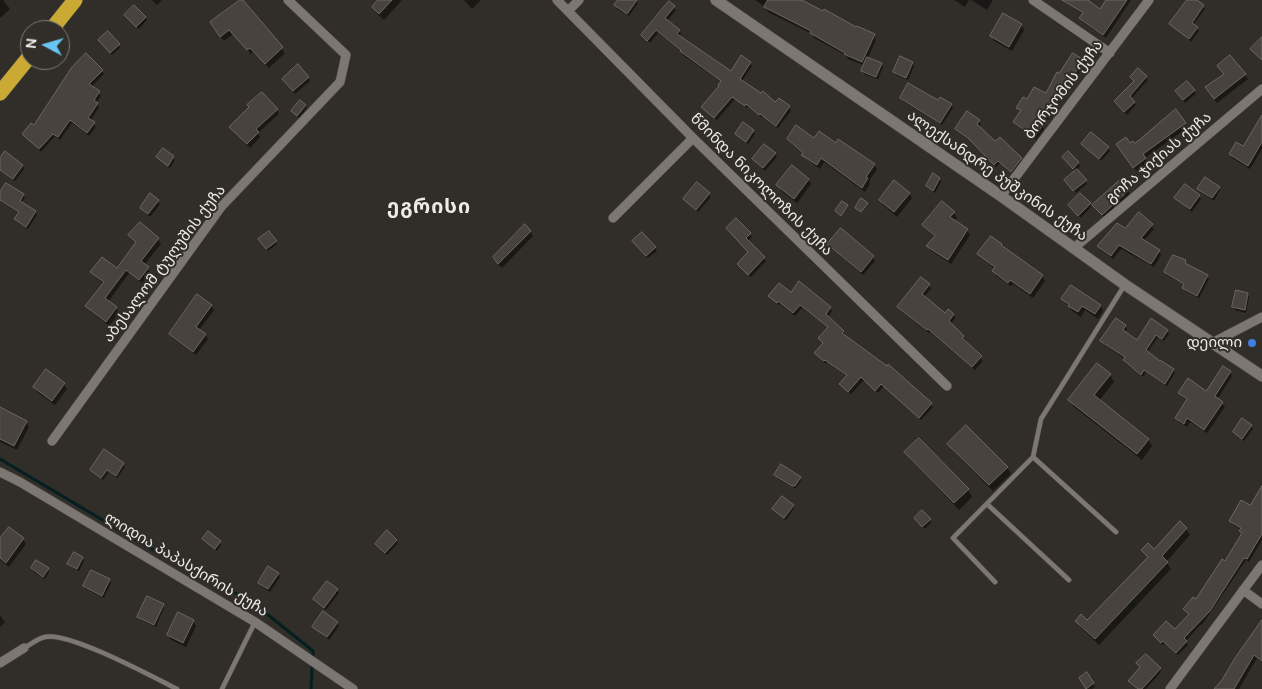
<!DOCTYPE html>
<meta charset="utf-8">
<style>
body{margin:0}
#map{position:relative;width:1262px;height:689px;overflow:hidden;background:#312e29;font-family:"DM Sans",sans-serif}
canvas{display:block}
.north{position:absolute;left:20px;top:20px;width:50px;height:50px;box-sizing:border-box;background:#312e29;border:1px solid #7c7a75;border-radius:50%;rotate:276deg;font-size:14px;font-weight:700;line-height:20px;text-align:center;color:#edebe8}
.north::after{content:'';display:block;margin:auto;width:18px;height:22px;background:#68c4f0;clip-path:polygon(50% 0,100% 100%,50% 72%,0 100%)}
</style>
<div id="map">
<canvas width="1262" height="689"></canvas>
<div class="north">N</div>
</div>
<script>
const context = document.querySelector('canvas').getContext('2d');
context.lineJoin = 'round';
function fill(path, color) { context.fillStyle = color; context.fill(path, 'evenodd'); }
function strokePath(path, color, width, dash) { context.strokeStyle = color; context.lineWidth = width; context.lineCap = dash ? 'butt' : 'round'; context.setLineDash(dash || []); context.stroke(path); }
function label(font, color, halo, rows, align = 'center') {
  context.font = font + ' "DM Sans","Noto Sans Georgian",sans-serif'; context.lineWidth = 4; context.setLineDash([]); context.textBaseline = 'middle'; context.strokeStyle = halo; context.fillStyle = color; for (const [text, x, y, turn = 0] of rows) {
    context.save(); context.translate(x, y); context.rotate((+turn || 0) * Math.PI / 180); context.textAlign = isNaN(turn) ? turn : align; if (halo) context.strokeText(text, 0, 0); context.fillText(text, 0, 0); context.restore();
  }
}
const shadow = new Path2D(`
 M0 0H3L10 9 0 18Z
 M152 0H162L157 5Z
 M380 0H402L384 20 377 14 373 7Z
 M464 0H481L472 9Z
 M619 0H636L638 3 629 16 617 9 616 5Z
 M755 0H800L857 29 874 35 876 40 868 58 881 64 883 67 878 79 864 74 863 71 865 66 848 59 847 56 814 38 812 34 768 12 765 7Z
 M954 0H969L965 7Z
 M971 0H993L987 10Z
 M1061 0H1086L1101 10 1108 0H1131L1106 38 1083 22 1081 18 1083 14Z
 M1188 0H1195L1205 9 1193 25 1199 31 1191 42 1171 24Z
 M669 2 676 10 667 21 679 30 681 34 679 37 731 73 750 63 752 66 742 81 776 104 779 99 789 107 791 111 778 128 763 117 762 118 748 106 747 108 735 99 717 120 705 110 720 87 721 82 683 55 682 51 658 33 650 43 642 35Z
 M125 15 145 17 147 20 139 29Z
 M252 15 285 53 269 68 253 52 251 54 233 34 224 41 214 28Z
 M1021 24 1024 30 1012 51 994 41 992 36Z
 M102 43 119 45 120 48 112 55Z
 M86 55 104 74 91 87 101 96 96 103 99 107 90 121 96 127 89 136 72 123 60 140 55 136 41 152 23 134 34 127Z
 M1230 57 1248 79 1217 103 1209 92 1225 74Z
 M1083 61 1085 64 1077 76 1075 75 1053 114 1042 127 1044 129 1036 140 1016 125 1014 122 1022 112 1018 108 1027 101 1046 95Z
 M912 63 914 66 908 80 896 75 895 72Z
 M1138 70 1148 80 1131 99 1136 105 1127 115 1117 104 1135 82 1131 77Z
 M308 78 310 81 295 94 285 82Z
 M1194 91 1196 94 1185 103 1178 94Z
 M901 98 939 102 951 105 953 108 942 125 903 101Z
 M305 105 307 108 299 118 292 111Z
 M277 110 279 114 258 133 260 137 250 148 231 127Z
 M1176 111 1187 128 1145 158 1147 163 1136 171 1120 148 1135 145Z
 M979 121 981 124 979 127 995 143 1021 159 1023 162 1013 174 1000 163 996 167 972 141 958 132 956 129Z
 M1262 121V149L1250 169 1232 158 1230 154 1244 148Z
 M743 124 755 134 748 144 736 134Z
 M788 139 836 144 874 164 877 169 869 181 870 184 865 192 824 162 820 169 806 159 803 154 791 144Z
 M1083 144 1108 148 1110 151 1101 161Z
 M163 150 175 160 170 168 158 157Z
 M1068 153 1078 163 1080 166 1077 170 1087 184 1076 193 1068 183 1076 172 1063 158Z
 M775 154 777 157 765 171 753 159Z
 M0 160 23 166 24 169 15 181 0 170Z
 M808 179 811 184 797 203 781 191 778 185Z
 M940 179 941 182 935 193 929 189 927 186Z
 M1120 181 1130 194 1105 218 1096 208Z
 M1219 187 1220 190 1214 201 1200 192 1198 189Z
 M909 193 912 198 897 217 883 205 880 200Z
 M709 194 711 197 698 212 684 199Z
 M0 195H23L25 198 21 203 35 212 37 215 28 229 17 222 15 219 19 213 0 201Z
 M151 195 160 204 150 217 141 208Z
 M1199 196 1201 199 1192 212 1176 198Z
 M1090 204 1091 207 1081 218 1069 206Z
 M954 213 957 218 954 221 967 230 970 235 951 264 930 250 928 246 935 238 923 226Z
 M1139 214 1154 229 1143 242 1159 251 1161 255 1154 267 1121 249 1113 259 1101 250 1099 246 1125 230Z
 M736 219 752 237 747 242 766 261 751 277 740 267 749 252Z
 M140 224 158 239 161 244 144 265 151 273 142 283 129 273 108 302 116 308 119 313 109 326 90 311 87 306 104 284 95 276 92 272 117 270 137 244 130 236Z
 M530 231 533 236 502 268 497 263Z
 M276 241 277 244 268 251 262 243Z
 M829 244 873 257 875 261 863 275 831 248Z
 M636 245 655 248 657 251 648 258Z
 M1001 245 1004 249 1042 276 1045 281 1033 298 1013 284 1011 286 996 276 994 271 995 269 982 258 979 254Z
 M1185 261 1187 264 1207 276 1209 279 1199 298 1185 291 1184 288 1185 285 1167 275 1165 272Z
 M929 285 931 289 924 297 945 315 953 314 955 318 951 324 983 361 975 370 930 332 929 333 901 311 898 307Z
 M791 294 830 308 832 311 828 317 843 331 845 335 844 336 887 368 888 366 933 407 921 420 884 386 878 393 864 380 851 394 843 387 848 376 827 362 826 364 816 353 824 344 819 338 829 328 802 308 795 316 780 304 779 305 770 296Z
 M1247 294 1249 297 1246 313 1235 310 1234 307Z
 M1063 299 1101 306 1103 311 1098 319 1085 310 1081 317 1072 311Z
 M211 305 214 310 199 330 205 335 208 339 196 355 173 338 170 334Z
 M1125 326 1127 329 1124 333 1137 342 1167 331 1169 334 1164 341 1158 337 1147 353 1173 370 1175 373 1167 386 1146 372 1143 377 1126 364 1124 360 1125 359 1103 344 1101 341Z
 M1230 372 1232 376 1217 400 1225 407 1207 433 1190 422 1187 427 1179 422 1177 418 1188 401 1182 397 1179 393H1207Z
 M1110 375 1114 382 1099 401 1148 439 1152 446 1142 460 1074 407 1070 400Z
 M64 384 67 389 55 405 37 392 34 387Z
 M0 409 26 422 29 427 17 450 0 442Z
 M1251 425 1253 429 1244 441 1234 432Z
 M949 444 1007 467 1011 474 993 491 953 451Z
 M105 451 125 467 117 478 109 472 103 480 92 470Z
 M906 452 968 490 972 497 959 510 910 459Z
 M776 475 800 477 801 481 796 488H794L777 478Z
 M1262 495V540L1249 562 1246 560 1202 625 1201 624 1186 641 1188 645 1178 655 1165 643 1163 645 1154 636 1175 631 1190 615 1196 601 1226 563 1242 534 1241 530 1232 524 1230 521 1251 507Z
 M793 505 794 508 786 520 773 509Z
 M930 520 931 523 925 529 917 522Z
 M1186 529 1190 535 1166 562 1171 569 1099 645 1080 627 1077 621 1087 622 1148 558 1142 550 1154 551Z
 M23 539 26 544 9 567 0 560V540Z
 M204 539 220 542 221 545 217 551Z
 M396 540 398 543 387 555 376 544Z
 M82 558 84 561 79 571 71 567 69 564Z
 M32 569H48L49 572 45 579 34 572Z
 M278 574 280 577 270 592 261 586 259 583Z
 M109 580 111 583 104 598 86 589 84 586Z
 M337 590 339 593 326 610 314 599Z
 M163 605 164 608 156 627 141 620 139 617Z
 M0 615 5 622 0 627Z
 M193 621 196 626 186 647 171 640 168 635Z
 M1262 622V662L1257 658 1239 689H1217Z
 M337 623 339 626 329 640 314 627Z
 M1138 663 1160 669 1161 672 1146 689H1137L1130 681 1141 668Z
 M1087 674 1095 687 1092 689H1087L1080 679Z`);
const stream = new Path2D(`
 M0 459 148 547 252 602 313 651 311 689`);
const building = new Path2D(`
 M240 0H243L283 47 265 64 250 48 247 50 229 30 220 37 210 22Z
 M378 0H392L379 14 372 7Z
 M618 0H637L627 14 614 5Z
 M768 0H802L823 11 824 9 856 27 857 26 875 34 862 62 844 54 845 53 810 33 811 31 764 7Z
 M1062 0H1088L1100 9 1106 0H1127L1103 35 1079 18 1083 13Z
 M1187 0H1197L1204 5 1192 23 1198 27 1189 39 1169 24Z
 M669 1 675 6 665 18 680 30 677 34 731 71 741 55 751 62 740 79 761 93 763 91 775 102 779 98 790 106 776 126 760 114 759 115 746 104 745 106 732 97 714 118 701 107 719 86 718 85 721 81 680 51 681 50 656 30 647 41 641 35Z
 M134 5 146 17 136 27 124 15Z
 M1003 13 1022 24 1009 47 990 36Z
 M108 31 120 44 110 53 98 40Z
 M1262 37V60L1250 49Z
 M86 53 103 70 89 84 100 91 94 100 98 103 88 118 95 122 87 133 70 120 58 137 53 134 39 149 22 134 31 123 34 125 72 67Z
 M1073 53 1084 60 1075 73 1074 72 1052 111 1041 123 1043 125 1034 137 1013 122 1021 110 1016 108 1023 97 1027 99 1034 87 1046 93 1057 72 1059 73Z
 M1230 55 1246 74 1214 99 1205 87 1224 74 1217 66Z
 M900 56 913 62 906 78 893 72Z
 M867 57 882 63 876 77 861 71Z
 M298 64 309 77 293 91 282 79Z
 M1138 68 1147 76 1130 96 1135 102 1124 112 1114 101 1134 81 1130 77Z
 M1187 81 1195 90 1183 100 1175 91Z
 M908 83 938 100 940 97 952 104 940 123 900 98Z
 M262 92 278 109 256 129 259 132 247 144 229 127 249 107 247 105Z
 M300 100 306 105 297 116 291 111Z
 M1176 109 1186 123 1143 154 1146 158 1133 168 1116 144 1126 137 1130 143 1133 141 1135 143Z
 M967 111 980 120 977 124 995 141 1000 137 1022 158 1011 172 998 161 994 165 968 138 955 129Z
 M1262 115V142L1248 166 1229 154 1236 142 1243 146Z
 M743 122 754 130 746 142 735 134Z
 M796 125 814 138 819 131 836 143 838 139 875 164 866 177 868 178 862 188 821 158 817 165 801 155 803 153 787 139Z
 M1091 132 1109 147 1099 159 1081 144Z
 M764 144 776 153 763 168 752 159Z
 M163 148 174 156 168 166 156 157Z
 M5 151 23 165 13 179 0 170V158Z
 M1068 151 1079 162 1073 169 1062 157Z
 M792 165 809 179 794 199 776 185Z
 M1077 169 1087 180 1073 191 1064 180Z
 M933 173 940 178 933 191 926 186Z
 M1205 177 1220 187 1212 198 1197 189Z
 M894 180 910 193 894 212 879 200Z
 M1120 180 1129 190 1102 215 1092 205Z
 M697 182 710 193 696 210 683 199Z
 M6 183 24 194 20 201 36 211 26 227 14 219 19 212 0 200V192Z
 M1185 184 1200 195 1190 209 1174 198Z
 M150 193 159 200 148 214 140 208Z
 M1080 193 1091 203 1078 216 1068 205Z
 M861 198 868 203 861 212 855 208Z
 M842 201 848 205 841 216 835 211Z
 M942 201 955 212 950 217 968 229 948 260 926 246 935 236 922 225Z
 M1139 212 1153 224 1141 238 1160 250 1151 264 1119 245 1111 256 1097 246 1117 223 1125 228Z
 M736 218 751 233 746 238 765 257 748 275 737 264 748 252 726 228Z
 M140 222 159 238 141 261 149 267 139 280 126 270 105 298 117 307 106 322 85 306 104 282 90 272 102 257 117 268 136 242 128 235Z
 M525 224 531 231 498 264 493 257Z
 M841 228 874 256 861 272 827 244Z
 M269 231 277 241 266 249 258 239Z
 M642 232 656 247 646 256 632 241Z
 M991 236 1002 244 1001 245 1043 275 1030 294 1010 280 1008 283 992 271 995 267 977 254Z
 M1173 255 1186 260 1185 263 1208 275 1197 296 1182 288 1184 284 1164 272Z
 M921 277 930 284 922 294 945 313 948 309 954 314 949 321 964 336 962 338 982 356 972 367 928 329 927 330 897 307Z
 M799 281 831 307 826 314 844 331 842 333 887 366 888 364 932 403 919 418 881 384 875 391 861 377 848 392 839 384 847 375 825 360 824 361 814 353 823 343 818 338 828 327 800 305 793 313 778 301 777 303 768 296 779 283 791 292Z
 M1071 285 1101 305 1095 314 1082 306 1078 312 1068 306 1069 304 1061 299Z
 M1236 290 1248 293 1245 310 1232 307Z
 M197 294 212 305 196 327 206 334 193 352 169 334Z
 M1116 318 1126 325 1123 330 1137 340 1151 318 1168 330 1162 339 1156 335 1146 350 1160 361V360L1174 369 1165 384 1144 370 1141 375 1123 360 1125 357 1100 341Z
 M1097 363 1111 374 1094 395 1149 439 1137 454 1068 400Z
 M1223 366 1231 371 1215 396 1223 402 1204 430 1187 418 1184 424 1175 418 1187 399 1178 393 1188 378 1206 391Z
 M46 369 65 383 52 401 33 387Z
 M0 407 27 421 14 446 0 439Z
 M1242 418 1252 425 1242 439 1233 432Z
 M966 425 1008 467 989 485 947 444Z
 M919 438 969 489 954 503 904 452Z
 M104 449 124 463 116 476 107 470 101 478 90 470Z
 M781 464 801 477 795 486H792L774 475Z
 M1262 486V534L1247 559 1244 558 1210 611 1184 638 1187 641 1176 653 1163 641 1161 643 1153 635 1166 621 1175 629 1189 614 1183 609 1193 597 1196 599 1222 559 1225 561 1242 533 1239 531 1241 528 1229 521 1241 500 1250 505Z
 M782 496 794 505 784 518 772 509Z
 M922 510 931 519 922 527 914 518Z
 M1180 521 1187 528 1162 556 1168 562 1095 639 1075 621 1081 614 1087 620 1148 557 1141 550 1148 543 1154 549Z
 M9 527 24 538 6 563 0 558V538Z
 M387 530 397 540 385 553 375 544Z
 M208 531 221 541 215 549 202 539Z
 M74 552 83 557 77 569 67 564Z
 M36 560 49 568 43 577 31 568Z
 M268 566 279 573 268 589 258 583Z
 M91 570 110 579 102 596 83 586Z
 M327 581 338 589 324 608 313 599Z
 M147 596 164 604 154 625 137 617Z
 M323 611 338 622 327 637 312 627Z
 M178 612 194 620 183 643 167 635Z
 M1262 620V661L1254 655 1234 689H1214L1222 680 1235 658Z
 M1146 654 1161 668 1142 689H1138L1128 681 1140 667 1136 663Z
 M1087 672 1094 683 1086 689 1079 678Z`);
const lane = new Path2D(`
 M1033 457 1116 532
 M987 504 1069 580
 M995 582 953 538 1033 457 1041 419 1124 286
 M24 648C30 645 38 638 45 637 68 631 153 677 177 689
 M222 689 255 622`);
const street = new Path2D(`
 M557 0 693 138 947 386
 M1033 0 1110 53
 M568 11 579 0
 M1001 196 1149 0
 M613 218 693 138
 M1074 248 1262 89
 M1212 343 1262 317
 M52 441 221 207 340 82 346 55 288 0
 M0 472 20 482 255 622 353 689
 M1243 590 1262 604
 M0 663 24 648
 M1170 689 1262 565`);
const secondary = new Path2D(`
 M716 0 1001 196 1124 284 1262 376`);
const highway = new Path2D(`
 M51 30 75 0
 M0 93 30 56`);
const markers = [
 [1252,343,5,"#3f7fe0"]
];
const streetNames = [
 ["ბორჯომის ქუჩა",1064,90,-53],
 ["გოჩა ჯიქიას ქუჩა",1159,158,-40],
 ["ალექსანდრე პუშკინის ქუჩა",997,176,35],
 ["წმინდა ნიკოლოზის ქუჩა",761,185,45],
 ["აბესალომ ტუღუშის ქუჩა",165,264,-53],
 ["ლიდია პაპასქირის ქუჩა",186,565,31]
];
const poiNames = [
 ["დეილი",1242,343]
];
const districtNames = [
 ["ეგრისი",429,208]
];
fill(shadow, '#0007');
strokePath(stream, '#031f20', 3);
fill(building, '#494340');
strokePath(building, '#6c6663', 1);
strokePath(lane, '#4c4945', 5.5);
strokePath(street, '#4c4945', 10);
strokePath(secondary, '#4c4945', 12);
strokePath(highway, '#4c4945', 16);
strokePath(lane, '#7c7772', 4.5);
strokePath(street, '#7c7772', 9);
strokePath(secondary, '#7c7772', 11);
strokePath(highway, '#cbaa33', 15);
for (const [x, y, r, color] of markers) { const dot = new Path2D(); dot.arc(x, y, r, 0, 2 * Math.PI); context.fillStyle = color; context.fill(dot); strokePath(dot, '#312e29', 2); }
label('15px', '#edebe8', '#312e29', streetNames);
label('15px', '#edebe8', '#312e29', poiNames, 'right');
context.letterSpacing = '1px';
label('bold 20px', '#edebe8', '#312e29', districtNames);
context.letterSpacing = '0px';
</script>
